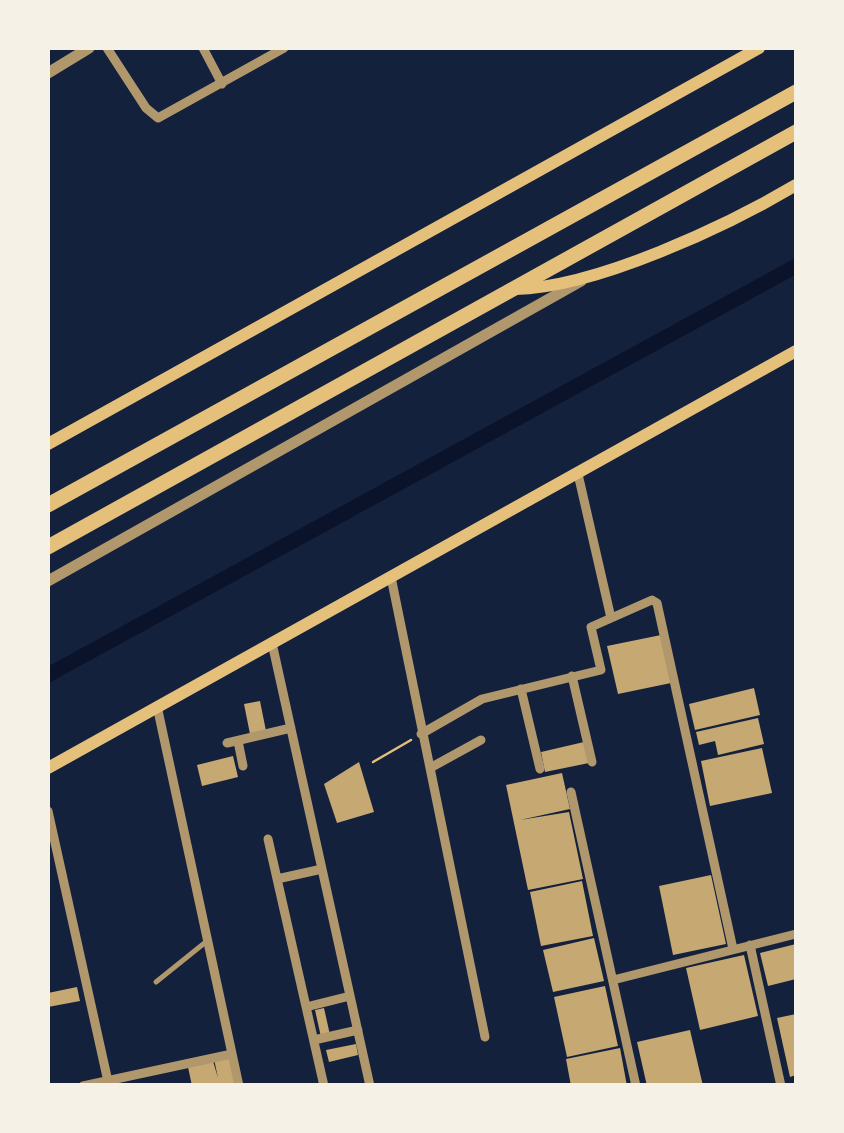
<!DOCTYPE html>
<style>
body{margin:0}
#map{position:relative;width:844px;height:1133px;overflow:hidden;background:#14213d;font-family:Overpass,sans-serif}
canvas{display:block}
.frame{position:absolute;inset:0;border:50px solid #f6f1e7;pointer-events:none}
</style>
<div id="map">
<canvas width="844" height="1133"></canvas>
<div class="frame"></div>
</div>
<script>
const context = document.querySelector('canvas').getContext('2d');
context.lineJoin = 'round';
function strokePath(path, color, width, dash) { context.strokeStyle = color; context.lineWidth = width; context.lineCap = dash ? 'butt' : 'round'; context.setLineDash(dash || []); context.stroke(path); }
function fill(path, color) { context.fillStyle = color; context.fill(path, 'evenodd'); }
const canal = new Path2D(`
 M48 675 796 266`);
const building = new Path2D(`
 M661 635 671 683 618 694 607 646Z
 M754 688 760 715 695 730 689 704Z
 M260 701 266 731 250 734 244 704Z
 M758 718 764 744 718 755 715 741 699 745 696 732Z
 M584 742 589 763 545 772 541 752Z
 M762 748 772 793 710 806 701 761Z
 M233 756 238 777 202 786 197 765Z
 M359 762 374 812 337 823 324 784Z
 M562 773 570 809 520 820 569 812 583 879 528 890 506 785Z
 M711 875 726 944 673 955 659 886Z
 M582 881 593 936 541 946 530 892Z
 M594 938 604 981 553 992 543 950Z
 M796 944V979L768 986 760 953Z
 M744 955 758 1016 700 1030 686 968Z
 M605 986 618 1046 567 1057 554 997Z
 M77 987 80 1001 48 1007V993Z
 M324 1008 330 1035 321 1037 315 1010Z
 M796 1014V1075L790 1077 777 1018Z
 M690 1030 703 1086H647L637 1042Z
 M356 1044 358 1055 329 1062 326 1050Z
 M620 1048 627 1086H571L566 1059Z
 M230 1055 237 1086H192L188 1067 213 1061 218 1078 214 1059Z`);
const path = new Path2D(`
 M373 762 411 740`);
const service = new Path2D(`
 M156 982 207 941`);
const minor = new Path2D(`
 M107 48 146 108 158 118 284 48
 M203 48 222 84
 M578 474 611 618
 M391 577 485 1037
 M272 643 370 1086
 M572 676 592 762
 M521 689 540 769
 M157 706 239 1086
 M421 734 482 699 601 670 591 627 652 600 657 603 733 949
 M238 741 243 766
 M227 743 291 728
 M430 768 481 740
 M571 792 636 1086
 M48 811 109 1086
 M268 839 324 1086
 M277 879 322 869
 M750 945 781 1086
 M613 980 796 934
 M306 1007 350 996
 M314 1040 358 1030
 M83 1086 232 1054`);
const tertiary = new Path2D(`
 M48 73 89 48
 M48 581 581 281`);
const secondary = new Path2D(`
 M515 289C595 288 727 226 796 185
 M48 444 759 48
 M48 768 796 351`);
const trunk = new Path2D(`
 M48 505 796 92
 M48 547 796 132`);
strokePath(canal, '#0b132b', 15);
fill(building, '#c6a872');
strokePath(path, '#e5c07b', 2.5);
strokePath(service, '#b1986c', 5);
strokePath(minor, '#b1986c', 9);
strokePath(tertiary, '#b1986c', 11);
strokePath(secondary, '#e5c07b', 12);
strokePath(trunk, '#e5c07b', 15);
</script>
